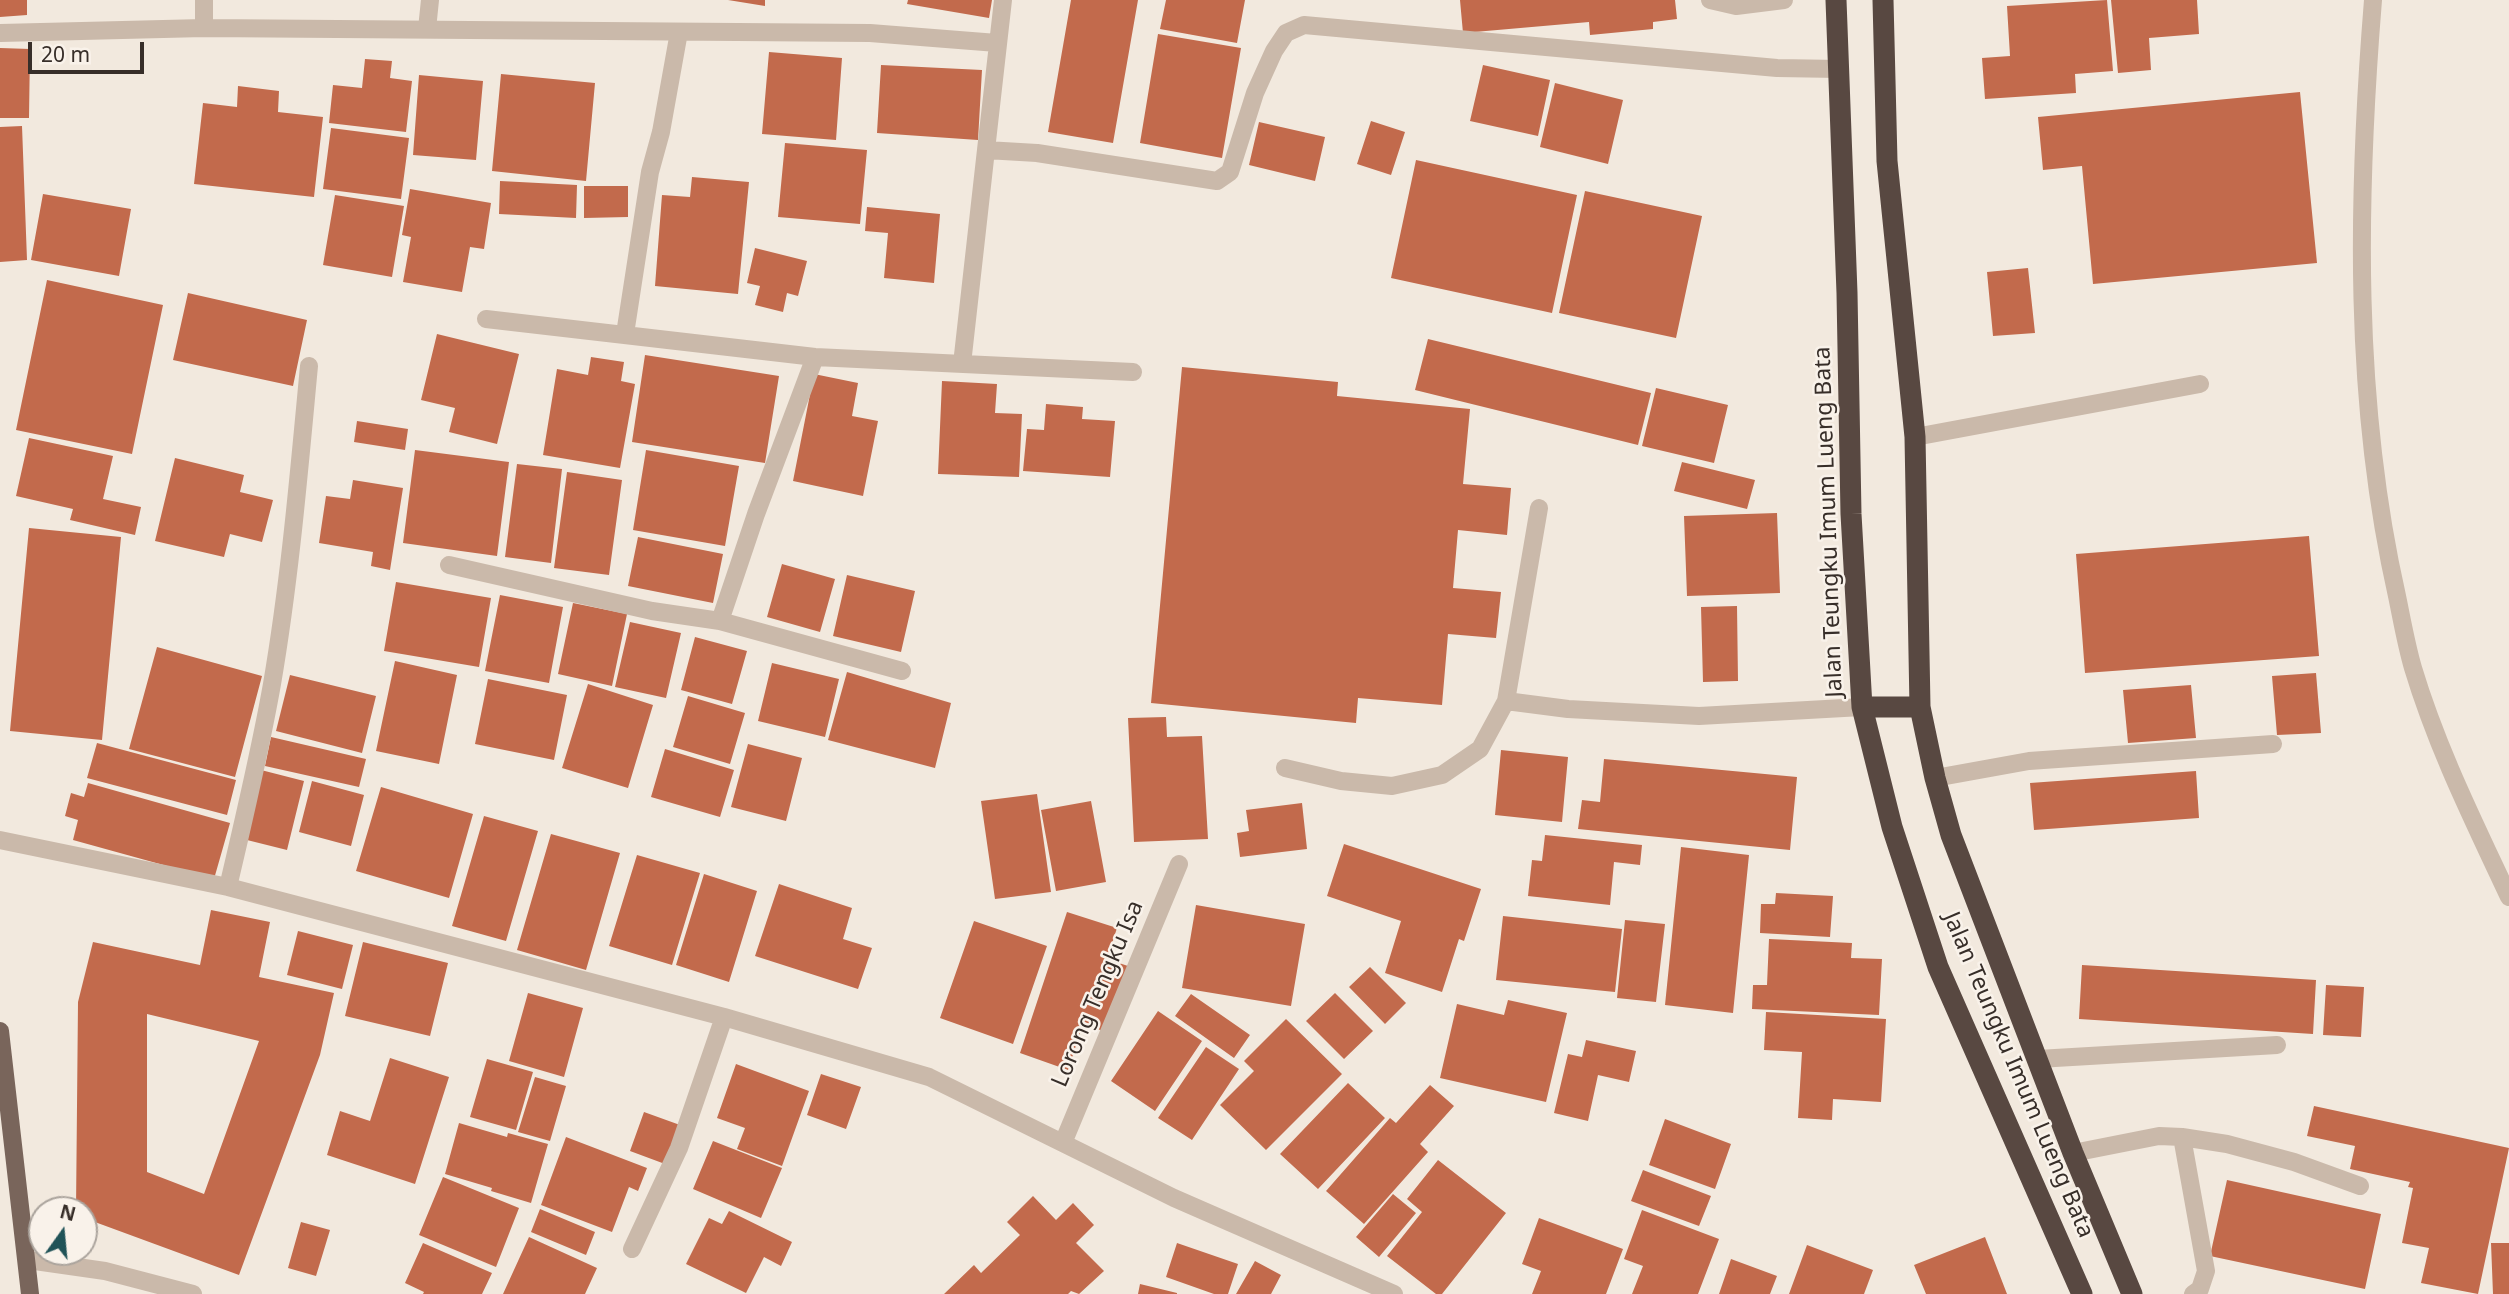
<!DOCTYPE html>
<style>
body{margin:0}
#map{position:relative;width:2509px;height:1294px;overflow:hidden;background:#f2e9de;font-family:"Noto Sans",sans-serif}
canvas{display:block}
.north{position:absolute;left:28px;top:1196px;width:70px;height:70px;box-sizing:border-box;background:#f9f2ea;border:2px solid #aba49d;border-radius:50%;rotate:15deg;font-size:19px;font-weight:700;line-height:28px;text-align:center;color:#372e29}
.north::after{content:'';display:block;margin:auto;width:24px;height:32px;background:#205358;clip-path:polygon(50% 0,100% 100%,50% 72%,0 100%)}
.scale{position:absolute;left:28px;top:42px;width:116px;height:32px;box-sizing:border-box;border:4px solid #372e29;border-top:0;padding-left:9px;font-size:21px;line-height:24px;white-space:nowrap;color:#372e29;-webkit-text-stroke:5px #f9f2ea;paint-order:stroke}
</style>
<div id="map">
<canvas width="2509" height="1294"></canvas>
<div class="north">N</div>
<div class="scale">20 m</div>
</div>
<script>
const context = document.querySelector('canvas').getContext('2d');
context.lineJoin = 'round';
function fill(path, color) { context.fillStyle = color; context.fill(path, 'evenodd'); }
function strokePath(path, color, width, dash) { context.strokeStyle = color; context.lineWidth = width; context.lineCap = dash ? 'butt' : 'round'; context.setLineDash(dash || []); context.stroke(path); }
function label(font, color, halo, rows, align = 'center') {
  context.font = font + ' "Noto Sans",sans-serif'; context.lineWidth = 5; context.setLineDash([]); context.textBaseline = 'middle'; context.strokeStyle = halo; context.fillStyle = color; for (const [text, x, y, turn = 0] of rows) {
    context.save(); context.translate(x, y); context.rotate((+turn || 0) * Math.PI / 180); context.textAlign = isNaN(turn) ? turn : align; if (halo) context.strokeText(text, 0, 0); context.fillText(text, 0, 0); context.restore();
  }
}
const building = new Path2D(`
 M0 0H27V15L0 17Z
 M728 0H765V6Z
 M908 0H992L989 18 907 4Z
 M1071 0H1138L1113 143 1048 132Z
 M1166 0H1245L1237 43 1160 29Z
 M1460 0H1675L1677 19 1653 22V29L1590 35 1589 22 1463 33Z
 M2107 0 2113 71 2075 74 2076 93 1985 99 1982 58 2010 56 2007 6Z
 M2111 0H2197L2199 34 2149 38 2151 70 2118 73Z
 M1158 34 1241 48 1222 158 1140 143Z
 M0 48 30 49 29 118H0Z
 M769 52 842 58 836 140 762 134Z
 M365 59 392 61 390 78 412 81 406 132 329 123 333 85 362 88Z
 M881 65 982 70 978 140 877 133Z
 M1483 65 1550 80 1538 136 1470 121Z
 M501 74 595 83 586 181 492 171Z
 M419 75 483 81 476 160 413 155Z
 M1555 83 1623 100 1608 164 1540 147Z
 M238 86 279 91 278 112 323 117 314 197 194 184 203 103 237 107Z
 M2300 92 2317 263 2093 284 2082 166 2043 170 2038 117Z
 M1371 121 1405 132 1391 175 1357 164Z
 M1259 122 1325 137 1315 181 1249 165Z
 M22 126 27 260 0 262V127Z
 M331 128 409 138 401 199 323 189Z
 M785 143 867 150 860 224 778 217Z
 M1416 160 1577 195 1552 313 1391 278Z
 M692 177 749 182 738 294 655 286 662 195 690 197Z
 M500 181 577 185 576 218 499 214Z
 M584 186H628V217L584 218Z
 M410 189 491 203 484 249 470 247 462 292 403 282 411 237 402 235Z
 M1585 191 1702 216 1676 338 1559 313Z
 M43 194 131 209 119 276 31 260Z
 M335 195 404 206 392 277 323 265Z
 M867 207 940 214 934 283 884 278 888 233 865 231Z
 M755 248 807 261 798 296 787 293 783 312 755 305 760 286 747 283Z
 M2028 268 2035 333 1993 336 1987 272Z
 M47 280 163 305 132 454 16 430Z
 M188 293 307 320 293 386 173 360Z
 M437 334 519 354 497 444 449 432 455 408 421 400Z
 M1428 339 1651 393 1638 445 1415 390Z
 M645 355 779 376 765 463 632 442Z
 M591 357 624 362 621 381 635 384 620 468 543 455 557 369 588 375Z
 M1182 367 1338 382 1337 396 1470 409 1463 484 1511 488 1507 535 1458 530 1453 588 1501 592 1496 638 1448 634 1442 705 1358 698 1356 723 1151 703Z
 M814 374 858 383 852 416 878 421 863 496 793 481Z
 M942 381 997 384 995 413 1022 414 1019 477 938 474Z
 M1656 388 1728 405 1714 463 1642 446Z
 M1046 404 1083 407 1082 419 1115 421 1110 477 1023 471 1027 429 1044 430Z
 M357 421 408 429 405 450 354 442Z
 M29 438 113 456 103 499 141 507 135 535 70 520 73 509 16 496Z
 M415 450 509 462 497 556 403 543Z
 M646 450 739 466 725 546 633 530Z
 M175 458 244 475 240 492 273 500 262 542 230 534 224 557 155 541Z
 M1682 462 1755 480 1747 509 1674 491Z
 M517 464 562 469 551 563 505 557Z
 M567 472 622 480 609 575 554 568Z
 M353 480 403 488 390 570 371 566 373 552 319 543 326 496 350 499Z
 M1777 513 1780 593 1687 596 1684 516Z
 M29 528 121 537 102 740 10 731Z
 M2309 536 2319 656 2085 673 2076 554Z
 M638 537 723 554 713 603 628 586Z
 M782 564 835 579 820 632 767 617Z
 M847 575 915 591 901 652 833 636Z
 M396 582 491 598 479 667 384 651Z
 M500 595 563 607 549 683 485 671Z
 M573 603 627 614 612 686 558 674Z
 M1737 606 1738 681 1703 682 1701 607Z
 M630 622 681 633 666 698 615 687Z
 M695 637 747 651 732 704 681 690Z
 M157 647 262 676 235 777 129 749Z
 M395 661 457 675 439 764 376 751Z
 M772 663 839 679 825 737 758 721Z
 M847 672 951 703 935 768 828 740Z
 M2316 673 2321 733 2277 735 2272 676Z
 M290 675 376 696 362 753 276 731Z
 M488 679 567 695 554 760 475 744Z
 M588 684 653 705 628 788 562 768Z
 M2191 685 2196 738 2128 743 2123 690Z
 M688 696 745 713 730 764 673 747Z
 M1166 717 1167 737 1202 736 1208 839 1134 842 1128 718Z
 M271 737 366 759 359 787 265 766Z
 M97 743 236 780 227 815 87 778Z
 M748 744 802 758 786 821 731 807Z
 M665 749 734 770 720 817 651 797Z
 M1501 750 1568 757 1562 822 1495 815Z
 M1604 759 1797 777 1790 850 1578 829 1582 800 1600 802Z
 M261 770 304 781 287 850 243 839Z
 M2196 771 2199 818 2034 830 2030 783Z
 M312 781 364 795 351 846 299 832Z
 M88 783 230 823 214 879 73 840 78 820 65 816 71 793 84 797Z
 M381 787 473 814 449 898 356 871Z
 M1037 794 1051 892 995 899 981 801Z
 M1091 801 1106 882 1056 891 1041 810Z
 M1302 803 1307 849 1240 857 1237 833 1249 831 1246 810Z
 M484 816 538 831 506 941 452 926Z
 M551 834 620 853 586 970 517 950Z
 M1545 835 1642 845 1640 865 1614 862 1610 905 1528 896 1532 860 1542 861Z
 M1344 844 1481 889 1464 941 1459 939 1442 992 1385 973 1401 921 1327 896Z
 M1681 847 1749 855 1733 1013 1665 1005Z
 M637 855 700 873 672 965 609 946Z
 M704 874 757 891 729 982 676 965Z
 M779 884 852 908 843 939 872 948 858 989 755 956Z
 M1776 893 1833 896 1830 937 1760 933 1761 904H1775Z
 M1196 905 1305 924 1291 1006 1182 988Z
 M211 910 270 922 259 977 334 993 320 1055 239 1275 84 1218V1210H76L78 1002 93 942 200 965ZM147 1014 259 1041 204 1194 147 1172Z
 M1067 912 1117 928 1107 959 1128 966 1106 1032 1083 1024 1068 1070 1020 1053Z
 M1503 916 1622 929 1615 992 1496 980Z
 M1625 920 1665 924 1656 1002 1617 998Z
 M974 921 1047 946 1013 1044 940 1018Z
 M298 931 353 945 342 989 287 975Z
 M1769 939 1852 943 1851 958 1882 959 1879 1015 1752 1009 1753 985H1767Z
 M363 942 448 963 430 1036 345 1016Z
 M2082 965 2316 980 2313 1034 2079 1019Z
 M1370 967 1406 1003 1385 1024 1349 987Z
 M2326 985 2364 987 2361 1037 2323 1035Z
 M528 993 583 1008 564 1077 509 1061Z
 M1335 993 1373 1031 1344 1059 1306 1021Z
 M1191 994 1250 1035 1234 1058 1175 1016Z
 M1508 1000 1567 1013 1546 1102 1440 1078 1457 1004 1504 1015Z
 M1158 1011 1202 1041 1155 1111 1111 1081Z
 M1766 1012 1886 1019 1881 1102 1833 1099 1832 1120 1798 1118 1802 1052 1764 1050Z
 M1286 1019 1342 1074 1266 1150 1220 1105 1254 1071 1244 1061Z
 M1586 1040 1636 1051 1629 1082 1598 1075 1588 1121 1554 1113 1568 1054 1582 1057Z
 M1206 1047 1239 1069 1192 1140 1158 1118Z
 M390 1058 449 1077 415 1184 327 1155 340 1111 370 1121Z
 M487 1059 533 1072 516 1130 470 1117Z
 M736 1064 809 1091 782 1166 737 1149 745 1128 717 1118Z
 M821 1074 861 1087 846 1129 807 1115Z
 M535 1077 566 1086 550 1141 518 1132Z
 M1348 1083 1385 1118 1318 1189 1280 1154Z
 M1430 1085 1454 1106 1420 1144 1428 1152 1364 1224 1326 1191 1390 1118 1396 1123Z
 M2314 1106 2509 1148 2478 1294 2421 1283 2429 1248 2402 1243 2413 1188 2408 1187 2410 1182 2350 1169 2355 1146 2307 1136Z
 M644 1112 680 1125 665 1164 630 1151Z
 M1665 1119 1731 1144 1715 1189 1649 1165Z
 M459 1123 507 1137 508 1133 548 1144 531 1203 491 1191 492 1188 445 1174Z
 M566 1137 647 1168 638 1191 629 1187 612 1232 541 1205Z
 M713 1141 782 1168 761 1218 693 1189Z
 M1438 1160 1506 1213 1442 1294H1436L1387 1256 1422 1212 1407 1199Z
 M1643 1170 1711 1196 1699 1226 1631 1201Z
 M443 1177 519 1208 496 1267 419 1235Z
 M2227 1180 2381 1214 2365 1289 2210 1256Z
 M1393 1194 1416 1213 1379 1257 1356 1237Z
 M1033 1196 1056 1220 1073 1203 1094 1225 1076 1243 1104 1271 1079 1294 1071 1291 1068 1294H944L974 1265 981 1273 1020 1235 1007 1222Z
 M540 1209 595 1232 586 1255 531 1232Z
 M1642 1210 1719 1239 1698 1294H1632L1643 1266 1624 1259Z
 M729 1211 792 1242 781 1266 764 1257 746 1293 686 1264 709 1218 722 1224Z
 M1539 1218 1623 1249 1606 1294H1532L1541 1271 1522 1264Z
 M301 1222 330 1230 316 1276 288 1268Z
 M529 1237 597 1268 585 1294H503Z
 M1985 1237 2007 1294H1926L1914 1265Z
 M423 1243 492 1273 482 1294H423L424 1292 405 1283Z
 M1177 1243 1238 1264 1228 1294H1214L1166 1277Z
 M2491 1243H2509V1294H2493Z
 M1807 1245 1873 1270 1864 1294H1789Z
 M1731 1259 1777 1276 1770 1294H1719Z
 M1255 1261 1281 1275 1271 1294H1236Z
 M1140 1284 1177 1293V1294H1138Z`);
const minor = new Path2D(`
 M204 0V28
 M1003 0 986 150 1037 153 1217 181 1230 172 1255 93 1274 51 1286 33 1304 25 1777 68 1839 69
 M1710 0 1736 6 1784 0
 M2373 0C2357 198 2353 401 2397 596 2402 620 2406 644 2413 668 2437 748 2474 822 2509 897
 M427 29 430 0
 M0 33 204 28 870 33 997 43
 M486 319 815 357 1133 372
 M625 334 650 172 661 132 679 32
 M962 364 986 150
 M1915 437 2200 384
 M449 565 652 611 720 621 756 514 815 357
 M720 621 902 671
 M1506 701 1568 709 1699 716 1862 707
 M1285 768 1341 781 1392 786 1442 775 1480 749 1506 701 1539 508
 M1935 778 2029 761 2273 744
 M0 840 228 887 724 1017 929 1077 1174 1198 1394 1294
 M228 887C244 819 260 752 272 684 290 579 299 472 309 366
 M2038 1059 2277 1045
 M2182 1137 2206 1271 2200 1289 2193 1294
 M1063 1143 1179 864
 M2073 1153 2159 1136 2182 1137 2227 1144 2294 1162 2360 1186
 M632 1249 679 1148 724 1017
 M28 1260 105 1271 193 1294`);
const major = new Path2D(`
 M0 1031 30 1294`);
const highway = new Path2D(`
 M1836 0 1847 293 1851 514 1862 707 1892 827 1938 967 2082 1294
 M1883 0 1887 161 1915 437 1920 707 1935 778 1951 835 2073 1153 2132 1294
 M1862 707H1920`);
const streetNames = [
 ["Jalan Teungku Imum Lueng Bata",1829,522,-92],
 ["Lorong Tengku Isa",1098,994,-67],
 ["Jalan Teungku Imum Lueng Bata",2018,1075,67]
];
fill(building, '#c26a4c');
strokePath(minor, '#cab9aa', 18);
strokePath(major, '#79655b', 18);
strokePath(highway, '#584841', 21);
label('23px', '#372e29', '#f9f2ea', streetNames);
</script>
